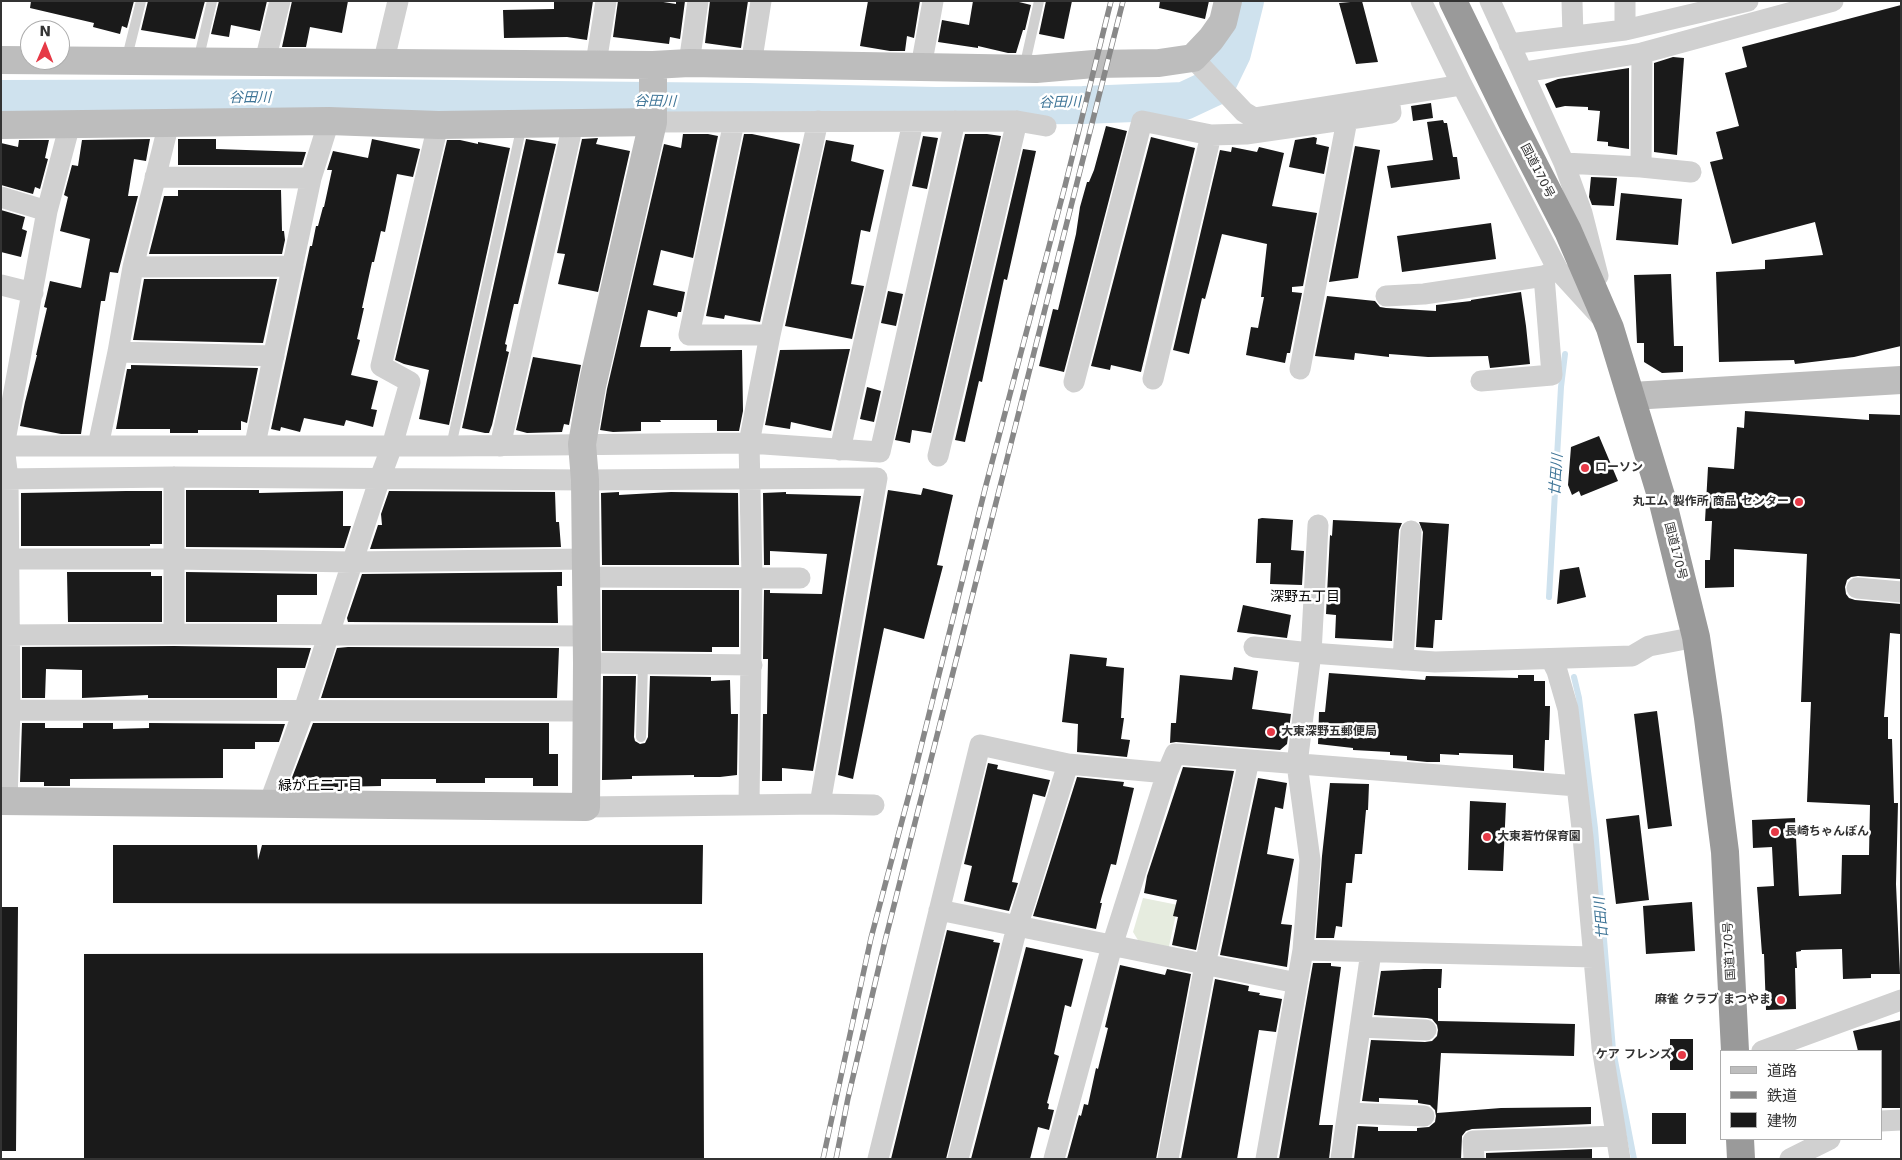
<!DOCTYPE html>
<meta charset="utf-8">
<style>
body{margin:0}
#map{position:relative;width:1902px;height:1160px;overflow:hidden;background:#fff;font-family:"DejaVu Sans","Noto Sans JP",sans-serif}
canvas{display:block}
.frame{position:absolute;inset:0;border:2px solid #333;pointer-events:none}
.legend{position:absolute;left:1720px;top:1050px;width:162px;height:90px;box-sizing:border-box;background:#fff;border:1px solid #adadad;margin:0;padding:6px 9px;list-style:none;font-size:15px;color:#333}
.legend li{display:flex;align-items:center;gap:10px;height:25px}
.legend b{width:25px;border:1px solid #adadad}
.north{position:absolute;left:20px;top:20px;width:50px;height:50px;box-sizing:border-box;background:#fff;border:1px solid #adadad;border-radius:50%;rotate:1deg;font-size:14px;font-weight:700;line-height:20px;text-align:center;color:#333}
.north::after{content:'';display:block;margin:auto;width:18px;height:22px;background:#e63946;clip-path:polygon(50% 0,100% 100%,50% 72%,0 100%)}
</style>
<div id="map">
<canvas width="1902" height="1160"></canvas>
<div class="frame"></div>
<ul class="legend">
<li><b style="height:6px;background:#bdbdbd"></b>道路</li>
<li><b style="height:6px;background:#888"></b>鉄道</li>
<li><b style="height:14px;background:#1a1a1a"></b>建物</li>
</ul>
<div class="north">N</div>
</div>
<script>
const context = document.querySelector('canvas').getContext('2d');
context.lineJoin = 'round';
function fill(path, color) { context.fillStyle = color; context.fill(path, 'evenodd'); }
function strokePath(path, color, width, dash) { context.strokeStyle = color; context.lineWidth = width; context.lineCap = dash ? 'butt' : 'round'; context.setLineDash(dash || []); context.stroke(path); }
function label(font, color, halo, rows, align = 'center') {
  context.font = font + ' "DejaVu Sans","Noto Sans JP",sans-serif'; context.lineWidth = 5; context.setLineDash([]); context.textBaseline = 'middle'; context.strokeStyle = halo; context.fillStyle = color; for (const [text, x, y, turn = 0] of rows) {
    context.save(); context.translate(x, y); context.rotate((+turn || 0) * Math.PI / 180); context.textAlign = isNaN(turn) ? turn : align; if (halo) context.strokeText(text, 0, 0); context.fillText(text, 0, 0); context.restore();
  }
}
const green = new Path2D(`
 M1143 898 1178 905 1168 951 1141 945 1133 932Z`);
const stream = new Path2D(`
 M1549 597 1561 387 1565 354
 M1574 677 1579 698 1595 828 1613 1050 1634 1159`);
const river = new Path2D(`
 M1 99 356 98 749 102 936 106 1083 105 1184 101 1216 86 1232 53 1245 1`);
const building = new Path2D(`
 M31 1H134L127 28 122 26 120 34 93 27 94 23 30 8Z
 M148 1H205L195 39 141 30Z
 M219 1H267L260 31 231 25 229 37 211 34Z
 M292 1H348L342 33 310 27 306 47H282Z
 M554 1H593L587 40 567 37 504 38 503 10 554 9Z
 M618 1H657L676 4V1H685L680 39 670 37 669 44 613 37Z
 M710 1H748L741 48 705 43Z
 M868 1H920L914 38 907 36 905 51H890L860 46Z
 M973 1H1015L1031 5 1025 30H1023L1016 53H1008L978 46V48L938 42 942 20 969 25Z
 M1046 1H1072L1064 39 1039 34Z
 M1160 1H1209L1205 19 1159 8Z
 M1362 1 1378 62 1356 64 1339 3Z
 M1901 5V346L1854 357 1795 364 1794 360 1719 362 1716 272 1765 269V260L1823 255 1815 222 1732 244 1710 162 1723 159 1716 132 1739 126 1725 73 1747 67 1742 47Z
 M1673 57 1684 58 1677 155 1654 152V63Z
 M1629 68V149L1608 146V142L1597 141 1600 111 1588 110V107L1565 106 1556 108 1545 84 1558 79Z
 M1431 103 1433 118 1413 121 1411 106Z
 M1443 120 1444 123H1447L1453 157H1457L1460 179 1391 188 1387 166 1433 160 1427 122Z
 M1106 126 1127 131 1064 372 1039 366 1053 309 1058 310 1076 234 1080 207 1087 182H1089L1094 170Z
 M683 134H708L718 136 693 258 661 250 653 285 685 292 681 312H678L677 317 648 310 640 347H671L670 351 742 350 743 411 739 431H717V420H660L661 422H641V431L613 432 600 430 607 389 664 144 681 148Z
 M744 134H752L800 144 760 322 725 315 724 319 706 316Z
 M965 134H987L1001 136 931 433 912 430 910 443 895 440Z
 M923 136 938 138 927 189 912 186Z
 M1151 137 1195 148 1141 372 1111 365 1110 370 1091 366Z
 M1314 137 1317 138 1316 144 1329 147 1324 174 1289 167 1295 140Z
 M598 138 596 144 630 151 598 292 558 284 565 254 557 253 582 139Z
 M150 139 146 161 134 159 128 196H138L118 273 110 272 105 301H101L81 434H61L20 426 25 402 37 355H36L47 308 44 307 50 281 81 288 90 239 60 231 68 197 64 195 72 165 78 166 82 140Z
 M178 139H216V149L306 152 302 165H178Z
 M372 139 420 149 413 177 397 174 385 232 381 231 374 262H372L362 308H364L357 339 360 340 351 375 378 381 371 409 377 410 373 427 346 420 344 426 304 418 300 432 281 427 280 431 271 429 310 246H312L316 226H318L323 207H324L332 170H327L333 151 368 158Z
 M526 139 556 144 518 304H514L505 344 507 345 506 351 509 352 492 425 489 433H485L462 428Z
 M19 140H49L45 158 48 159 40 189 35 187 33 194 1 185V143L18 147Z
 M447 140H460L478 144V142L510 148 449 425 419 419 429 370 404 364 395 360Z
 M826 140 854 145 851 161 884 170 870 232 861 230 851 284 864 286 852 339 785 326Z
 M1355 146 1380 150 1358 278 1329 282Z
 M1232 147 1257 152 1259 147 1284 153 1272 206 1317 213 1303 286 1292 287V292L1302 293 1290 353H1287L1285 363 1246 355 1251 327 1258 328 1264 297H1261L1267 244 1222 234 1209 284 1205 299 1202 298 1189 354 1173 350 1220 150 1231 152Z
 M1023 149 1036 151 1007 280 1004 279 982 382 979 381 965 442 955 440Z
 M1591 177 1617 178 1614 206 1592 205 1589 197Z
 M178 190H281L282 231H284L285 240 282 254H149L164 196H178Z
 M1621 193 1682 199 1678 245 1616 240Z
 M1 210 25 217 22 229 27 231 21 257 1 252Z
 M1491 223 1496 259 1402 272 1397 236Z
 M1671 274 1674 346H1683V372L1662 373 1644 362V343H1637L1634 275Z
 M144 279H277L263 343 133 340Z
 M888 291 903 294 896 326 881 323Z
 M1521 292 1526 326 1530 364 1490 368 1488 356 1428 357 1389 354V357L1355 353 1354 360 1315 356 1327 296 1375 301 1380 307 1386 308 1436 311V305L1471 301V300Z
 M850 349 831 431 791 422 790 429 765 425 780 350Z
 M533 357 581 365 569 425 564 424 562 432 527 433 516 430Z
 M131 365 258 368 247 423 241 421V430H198V433H170V429H116L127 369H131Z
 M867 387 881 391 874 422 860 419Z
 M1745 411 1869 420V414L1901 415 1900 579 1858 576 1851 577 1847 580 1845 587 1846 594 1849 598 1855 600 1901 604 1900 634 1890 633 1884 717H1888V739H1892L1894 803H1898L1896 884 1900 974H1871V978L1843 979 1842 949 1801 950V951L1796 952 1797 968H1795L1796 1009 1766 1010 1764 954H1762L1757 887 1774 886 1772 847 1753 848 1752 820 1795 818 1799 896 1841 894 1842 855H1869L1870 805 1807 802 1811 702H1801L1807 554 1734 549V587L1705 588V560H1710L1712 521H1705L1708 467 1734 469 1737 427 1744 428Z
 M1599 436 1618 481 1581 496 1579 491 1572 495 1568 485 1571 447Z
 M923 488 953 495 937 565 943 566 924 639 884 628 853 779 838 775 888 490 921 495Z
 M186 490H259V493L343 491V526H351L344 548 186 547Z
 M126 491H162V544H150V546H21V493Z
 M389 491 555 492 556 522H559L561 547 370 549 378 525H382L381 514Z
 M619 492V495L671 492 738 493 739 565H602L601 493Z
 M786 492V494L861 496 813 771 782 768V781H762L763 714H767L768 659H763L764 590H770V593L822 594 827 554 770 551V565H764L763 493Z
 M1262 518 1293 520 1291 550 1304 551 1302 585 1270 584 1271 563H1256L1258 519Z
 M1333 520 1402 523 1399 530 1392 641 1335 638 1336 615 1326 614 1330 535 1332 536Z
 M1419 522 1449 524 1442 620H1435L1433 648 1416 647 1423 532Z
 M1579 567 1586 597 1557 604 1560 570Z
 M67 572H151V576H162V622H68Z
 M186 572 317 574V595H277V622H186Z
 M562 572V586H557L558 623 348 622 347 618 362 574Z
 M602 590H739V647H712V652L602 651Z
 M1243 605 1291 615 1287 638 1237 632Z
 M174 646 311 648 305 668H277V698H148V695L82 698V670L46 669 45 698H22V647Z
 M348 647 559 648 557 698H321L337 648Z
 M1070 654 1107 658 1106 666 1124 668 1121 718H1124L1121 739 1130 740 1127 757 1077 752 1078 724 1062 722Z
 M1234 667 1258 671 1252 709 1291 714 1287 744 1280 750 1176 742 1170 743 1171 723H1176L1180 675 1232 680Z
 M1329 673 1425 680 1426 676 1518 678V675H1534V681H1545V706H1550L1549 740H1545L1544 771 1513 768V755L1459 753V755L1440 754V762H1427L1407 760V756L1390 755V752L1353 750V748L1318 744 1319 712H1325Z
 M603 676H636L634 737 635 741 640 744 645 743 648 737 650 676 711 677V681L730 680 731 714H738L737 775 720 777H694V775L632 776V779L602 780Z
 M1657 711 1672 826 1648 829 1634 714Z
 M22 723H45V728H83V723H113V729L149 728V723L285 724 279 742H255V749H223V778L70 779V786H44V782H20Z
 M313 723H549V754H558V786H533V778H485V783H436V779H381V786L288 788Z
 M988 763 998 765 997 769 1050 780 1045 797 1033 794 1012 882 1018 883 1009 911 964 901 972 866 964 864Z
 M1183 767 1234 771 1196 950 1172 945 1178 917 1173 916 1177 900 1144 893 1147 876Z
 M1077 777 1124 782 1123 786 1134 788 1116 865 1111 864 1100 903H1102L1096 929 1033 916Z
 M1258 778 1287 783 1283 809 1275 807 1267 854 1294 859 1281 924 1292 925 1287 967 1220 955Z
 M1330 783 1369 784 1368 810H1366L1362 854H1355L1352 883H1346L1342 927 1336 926 1334 938H1316L1322 856Z
 M1470 801 1506 803 1503 871 1468 870Z
 M1639 815 1649 900 1616 904 1606 819Z
 M113 845H257L258 860 262 845H703L702 904 113 903Z
 M1692 902 1695 951 1646 954 1643 906Z
 M1 907H18L16 1151H1Z
 M947 930 994 940 993 942 1000 943 946 1159H891Z
 M1026 947 1083 959 1071 1007 1065 1005 1054 1054 1059 1056 1047 1103 1049 1104 1048 1109 1054 1110 1049 1130 1038 1127 1030 1159H971Z
 M703 953 704 1159H84V954Z
 M1313 963H1331V966L1341 967 1319 1125H1333L1329 1159H1279Z
 M1120 965 1165 975 1167 969 1191 974 1156 1159H1067L1079 1115 1081 1116 1084 1104 1088 1105 1096 1068 1098 1069 1108 1028 1105 1027Z
 M1424 969H1442L1441 988H1438V1021L1575 1024 1574 1056 1441 1053 1437 1113 1501 1108 1591 1107V1124L1472 1129 1466 1131 1462 1136 1461 1159H1354L1358 1126 1378 1127V1131H1417V1128L1429 1127 1435 1122 1436 1116 1435 1110 1430 1105 1418 1103V1100L1379 1098V1102L1362 1101 1371 1040 1425 1042 1432 1041 1437 1036 1438 1030 1437 1025 1432 1019 1427 1018 1374 1015 1381 971Z
 M1215 979 1249 986 1248 991 1260 993 1259 995 1282 999 1276 1032 1259 1030 1237 1159H1181Z
 M1901 1020V1108H1881V1051H1858L1853 1031Z
 M1670 1039H1693V1070H1670Z
 M1652 1113H1686V1144H1652Z
 M1592 1149V1159H1486V1153Z`);
const lane = new Path2D(`
 M126 61 141 1
 M198 61 212 1
 M1024 68 1039 1
 M451 446 522 125
 M641 737 643 663`);
const street = new Path2D(`
 M1421 1 1462 85 1558 270 1600 316
 M1490 1 1564 163 1582 213 1598 276
 M1572 1 1573 36
 M1625 1V30
 M1509 44 1625 30 1748 1
 M1193 58 1244 112 1254 118 1462 85
 M265 61 280 1
 M596 63 606 1
 M689 63 698 1
 M383 64 398 1
 M751 65 761 1
 M921 67 933 1
 M1524 72 1642 53 1833 1
 M653 122 1017 121 1046 126
 M734 122 689 335H770
 M1564 163 1641 167 1642 53
 M1641 167 1691 172
 M155 177 311 178
 M1 197 47 211
 M133 267 293 266
 M1 285 33 293
 M1386 296 1424 294 1544 276
 M118 352 274 356
 M1300 369 1347 120
 M1153 379 1211 135
 M1481 381 1552 375 1544 276 1558 270
 M1074 382 1142 121 1211 135 1246 134 1391 113 1389 98
 M255 444 311 178 329 121
 M1 446H451L749 443 880 452 955 121
 M98 446 118 352 133 267 169 123
 M500 446 573 124
 M840 450 913 122
 M938 456 1017 121
 M174 477V634
 M1 479 174 477 585 480 877 478 820 804 586 807
 M1 559H173L352 562 586 559
 M586 577 800 578
 M1857 588 1901 592
 M1 635 174 634 586 636
 M1254 647 1311 653 1318 525
 M1551 659 1557 671 1568 709 1583 837 1602 1047 1620 1159
 M1403 660 1411 531
 M587 663 752 665
 M1 710 586 711
 M7 801 10 710 8 479 4 446 47 211 70 124
 M269 804 304 710 380 478 392 446 410 382 381 366 438 125
 M820 804 874 805
 M749 805 752 578 749 443 770 335 818 121
 M939 910 1297 983
 M1303 950 1594 957
 M1360 1027 1426 1030
 M1762 1051 1901 1000
 M1348 1113 1424 1116
 M1881 1121 1901 1120
 M878 1159 980 745 1068 764 1167 773
 M958 1159 1017 927 1068 764
 M1054 1159 1112 946 1167 773 1175 754 1577 786
 M1168 1159 1205 965 1249 760
 M1266 1159 1303 950 1310 860 1297 764 1311 653 1435 662 1632 656 1649 646 1696 637
 M1341 1159 1371 952
 M1474 1159 1473 1141 1616 1136
 M1790 1159 1830 1139`);
const secondary = new Path2D(`
 M1 60 653 65 689 63 1036 69 1094 64 1159 63 1193 58 1211 39 1223 22 1228 1
 M1 125 329 121 438 125 653 122
 M1632 396 1901 380
 M1 801 586 807 587 663 585 480 582 444 592 386 653 122V65`);
const highway = new Path2D(`
 M1453 1 1513 124 1568 231 1610 328 1662 499 1696 637 1708 718 1725 852 1735 1051
 M1740 1139 1741 1159`);
const rail = new Path2D(`
 M823 1159 871 938 911 787 986 485 1065 186 1111 1
 M836 1159 848 1098 885 941 1123 1`);
const markers = [
 [1585,468,5,"#e63946"],
 [1799,502,5,"#e63946"],
 [1271,732,5,"#e63946"],
 [1775,832,5,"#e63946"],
 [1487,837,5,"#e63946"],
 [1781,1000,5,"#e63946"],
 [1682,1055,5,"#e63946"]
];
const streetNames = [
 ["国道170号",1537,171,63],
 ["国道170号",1675,551,76],
 ["国道170号",1730,951,-93]
];
const poiNames = [
 ["ローソン",1595,468],
 ["丸エム 製作所 商品 センター",1789,502,"right"],
 ["大東深野五郵便局",1281,732],
 ["長崎ちゃんぽん",1785,832],
 ["大東若竹保育園",1497,837],
 ["麻雀 クラブ まつやま",1771,1000,"right"],
 ["ケア フレンズ",1672,1055,"right"]
];
const waterNames = [
 ["谷田川",250,98],
 ["谷田川",655,102,1],
 ["谷田川",1060,103,-1],
 ["廿田川",1557,475,-86],
 ["廿田川",1602,918,-95]
];
const neighbourhoodNames = [
 ["深野五丁目",1305,597],
 ["緑が丘二丁目",320,786]
];
fill(green, '#e6ecdf');
strokePath(stream, '#cfe2ee', 6);
strokePath(river, '#cfe2ee', 38);
fill(building, '#1a1a1a');
strokePath(lane, '#d0d0d0', 10);
strokePath(street, '#d0d0d0', 21);
strokePath(secondary, '#bdbdbd', 28);
strokePath(highway, '#9a9a9a', 28);
strokePath(rail, '#888', 5.5);
strokePath(rail, '#fff', 4, [11]);
for (const [x, y, r, color] of markers) { const dot = new Path2D(); dot.arc(x, y, r, 0, 2 * Math.PI); context.fillStyle = color; context.fill(dot); strokePath(dot, '#fff', 2); }
label('12px', '#333', '#fff', streetNames);
label('bold 12px', '#333', '#fff', poiNames, 'left');
label('italic 14px', '#3f7597', '#fff', waterNames);
label('14px', '#000', '#fff', neighbourhoodNames);
</script>
